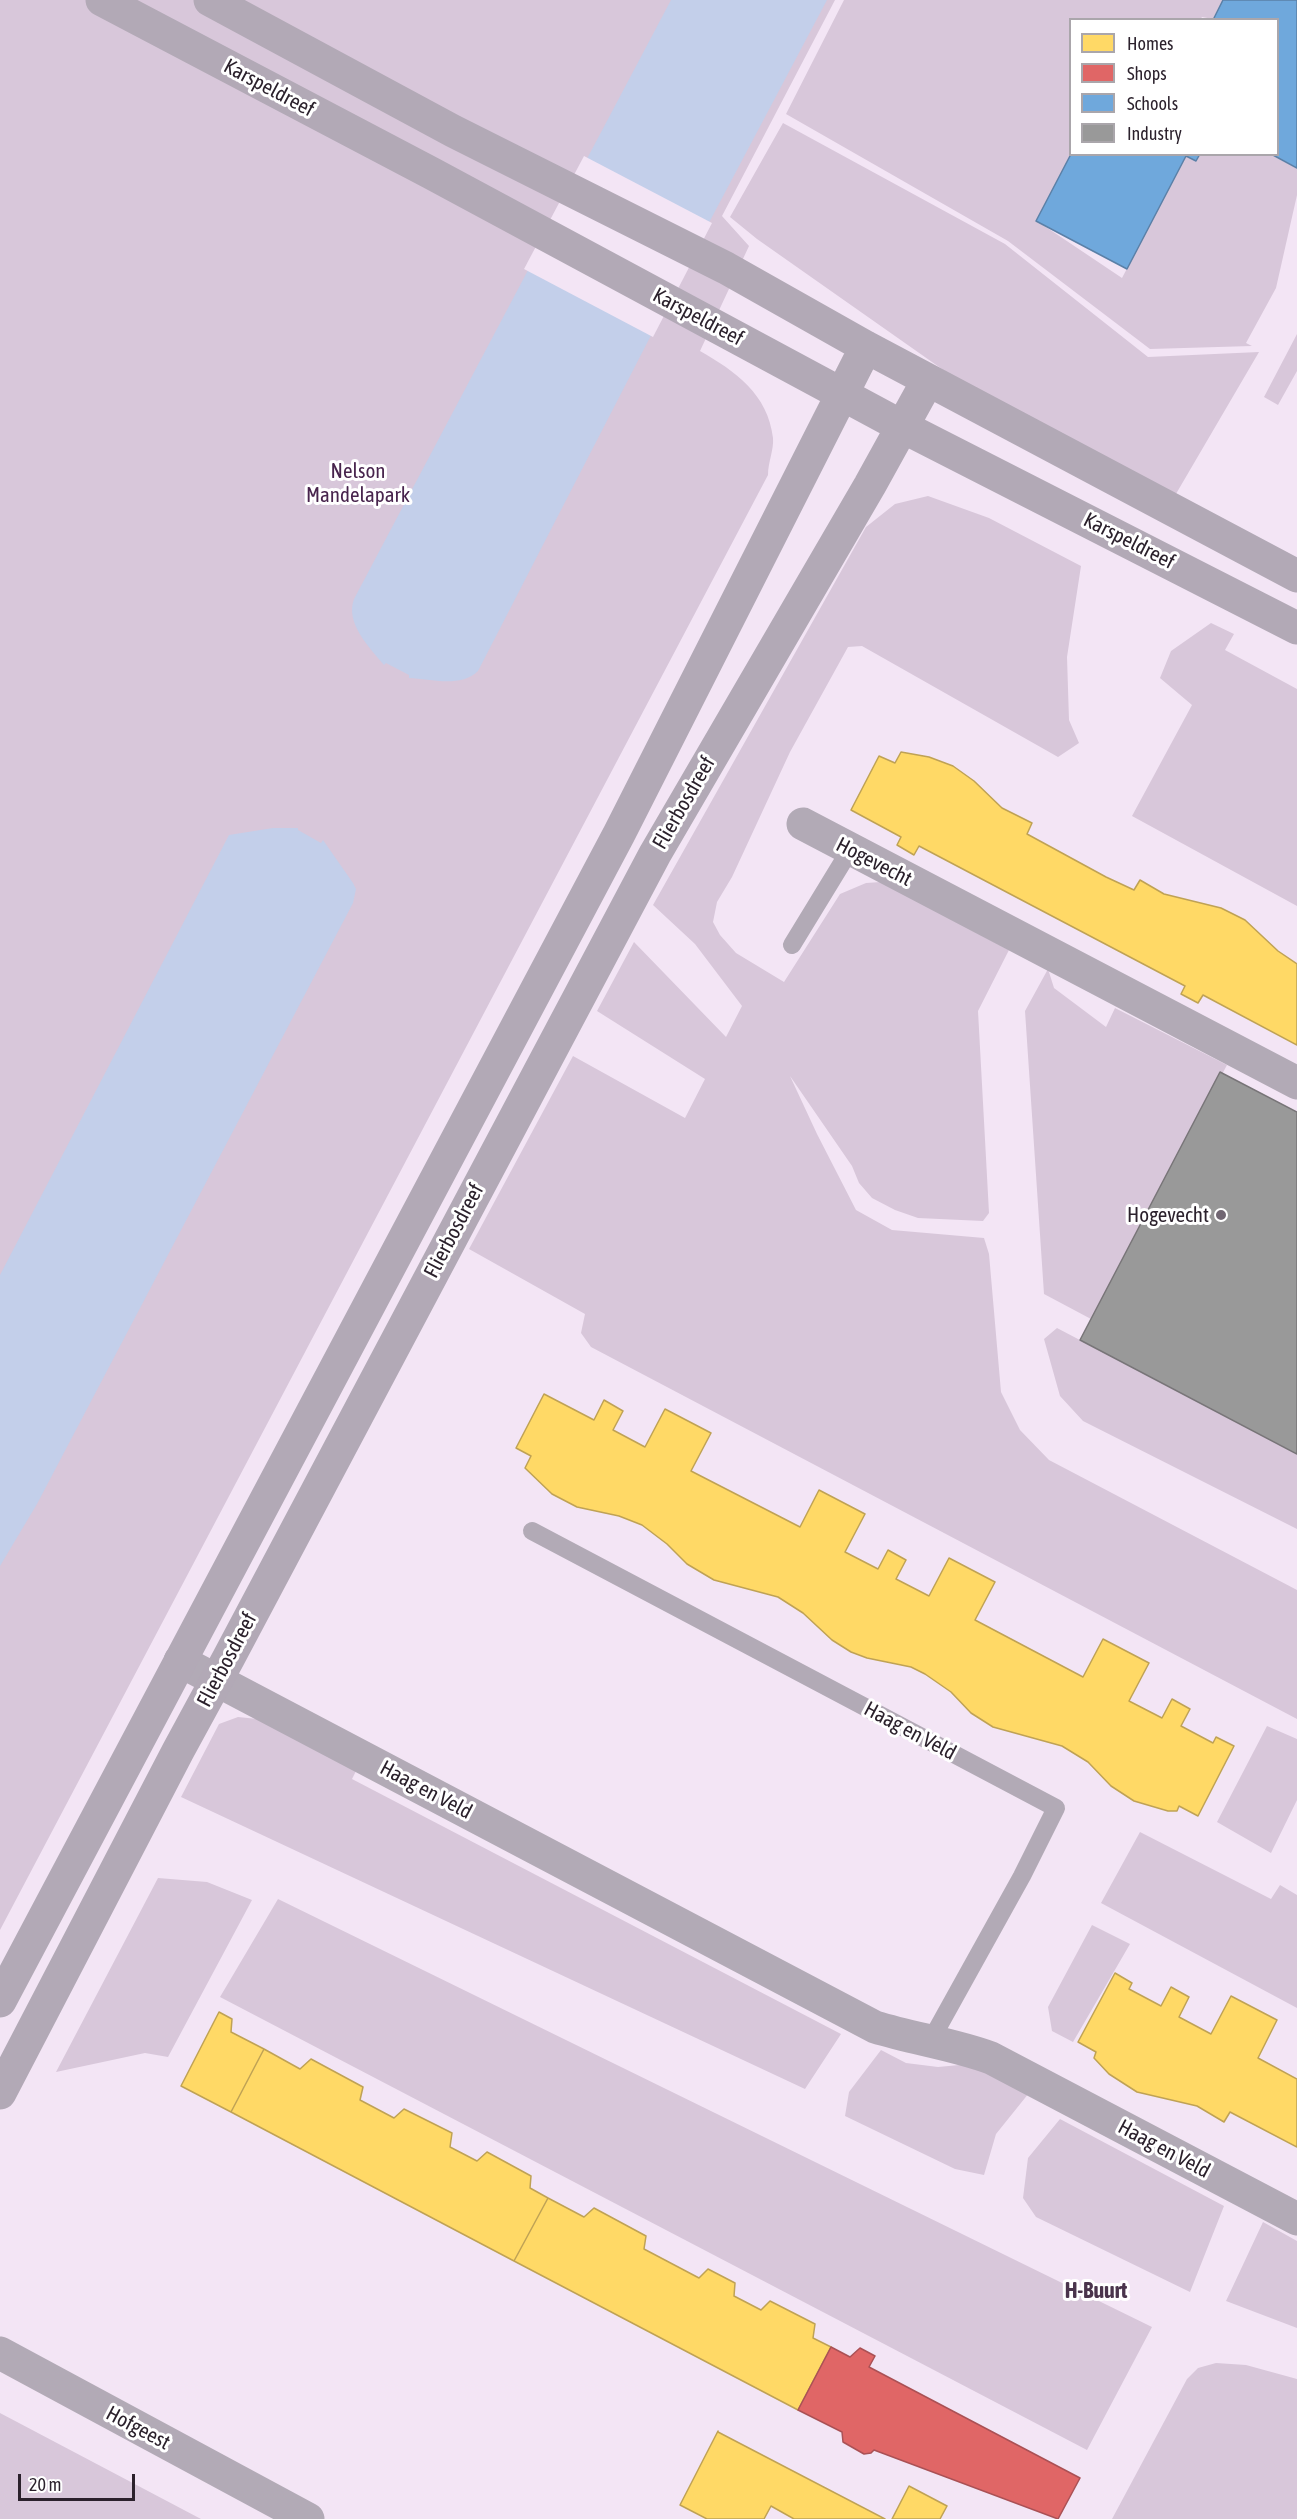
<!DOCTYPE html>
<style>
body{margin:0}
#map{position:relative;width:1297px;height:2519px;overflow:hidden;background:#f3e5f5;font-family:"Asap Condensed",sans-serif}
canvas{display:block}
.legend{position:absolute;left:1069px;top:18px;width:210px;height:138px;box-sizing:border-box;background:#fff;border:2px solid #aaa6ab;margin:0;padding:8px 10px;list-style:none;font-size:18px;color:#2b212c}
.legend li{display:flex;align-items:center;gap:12px;height:30px}
.legend b{width:30px;border:2px solid #aaa6ab}
.scale{position:absolute;left:18px;top:2474px;width:117px;height:27px;box-sizing:border-box;border:3px solid #2b212c;border-top:0;padding-left:8px;font-size:18px;line-height:21px;white-space:nowrap;color:#2b212c;-webkit-text-stroke:4px #fff;paint-order:stroke}
</style>
<div id="map">
<canvas width="1297" height="2519"></canvas>
<ul class="legend">
<li><b style="height:16px;background:#ffd966"></b>Homes</li>
<li><b style="height:16px;background:#e06666"></b>Shops</li>
<li><b style="height:16px;background:#6fa8dc"></b>Schools</li>
<li><b style="height:16px;background:#999"></b>Industry</li>
</ul>
<div class="scale">20 m</div>
</div>
<script>
const context = document.querySelector('canvas').getContext('2d');
context.lineJoin = 'round';
function fill(path, color) { context.fillStyle = color; context.fill(path, 'evenodd'); }
function strokePath(path, color, width, dash) { context.strokeStyle = color; context.lineWidth = width; context.lineCap = dash ? 'butt' : 'round'; context.setLineDash(dash || []); context.stroke(path); }
function label(font, color, halo, rows, align = 'center') {
  context.font = font + ' "Asap Condensed",sans-serif'; context.lineWidth = 6; context.setLineDash([]); context.textBaseline = 'middle'; context.strokeStyle = halo; context.fillStyle = color; for (const [text, x, y, turn = 0] of rows) {
    context.save(); context.translate(x, y); context.rotate((+turn || 0) * Math.PI / 180); context.textAlign = isNaN(turn) ? turn : align; if (halo) context.strokeText(text, 0, 0); context.fillText(text, 0, 0); context.restore();
  }
}
const green = new Path2D(`
 M0 0H835L722 216 749 246 700 351C735 371 768 394 773 438 774 450 768 462 768 475L0 1930Z
 M844 0H1223L1213 19 1202 17 1200 20H1070L1071 155 1037 221 1122 278 1186 156 1196 161 1200 155H1271L1297 168V195L1276 288 1246 343 1252 346 1150 349 1008 241 786 114Z
 M783 123 1005 244 1148 357 1259 352 1173 499 996 407 757 239 730 217Z
 M1297 334V371L1278 405 1264 397Z
 M928 496 989 518 1081 566 1067 657 1069 720 1079 743 1058 757 862 646 848 647 790 752 732 877 717 902 713 922 720 935 736 953 784 982 840 894 866 883 881 882 1009 950 978 1011 989 1213 983 1221 918 1218 895 1210 872 1198 859 1183 852 1166 790 1076 817 1134 856 1210 892 1230 984 1238 989 1254 1001 1392 1020 1430 1049 1460 1297 1590V1719L591 1347 581 1333 585 1314 469 1249 573 1056 685 1118 705 1079 597 1011 634 942 726 1037 742 1006 695 944 653 905 866 527 895 504Z
 M1211 623 1234 634 1225 650 1297 689V906L1132 816 1192 705 1160 678 1171 651Z
 M1048 969 1054 988 1106 1027 1115 1008 1227 1065 1091 1319 1044 1294 1025 1011Z
 M1057 1328 1297 1454V1529L1083 1421 1060 1396 1044 1339Z
 M238 1717 287 1722 366 1751 352 1779 841 2034 805 2089 181 1797 219 1724Z
 M1267 1726 1297 1739V1800L1271 1853 1217 1822Z
 M1140 1832 1271 1899 1280 1885 1297 1895V2008L1101 1903Z
 M158 1878 207 1882 252 1900 168 2057 145 2053 56 2072Z
 M278 1899 1152 2327 1087 2450 220 1997Z
 M1092 1925 1130 1944 1073 2042 1052 2031 1048 2007Z
 M881 2050 906 2063 938 2067 970 2064 1029 2093 996 2134 984 2175 955 2169 845 2116 849 2092Z
 M1060 2119 1224 2206 1190 2292 1036 2217 1023 2198 1028 2158Z
 M1263 2222 1297 2241V2328L1226 2301Z
 M1216 2363 1246 2365 1297 2379V2519H1112L1187 2379 1198 2368Z
 M0 2413 201 2519H0Z`);
const water = new Path2D(`
 M671 0H827L712 217 478 671C461 688 430 679 409 678V675L386 663 384 665C369 647 345 623 354 599Z
 M273 828H298V830L321 843 323 840 353 883 356 889 353 903 37 1504 0 1566V1275L229 835Z`);
const pier = new Path2D(`
 M584 156 712 223 653 337 524 269Z`);
const homes = new Path2D(`
 M901 752 929 757 953 766 974 781 1002 808 1032 823 1027 834 1106 877 1134 890 1140 880 1164 894 1221 908 1245 920 1278 951 1297 964V1045L1203 995 1198 1003 1181 994 1185 986 919 846 914 855 897 845 901 837 851 810 879 756 895 763Z
 M544 1394 594 1420 604 1400 623 1411 613 1430 645 1447 665 1409 711 1433 691 1471 800 1527 819 1490 865 1514 845 1552 878 1569 888 1550 906 1560 896 1579 929 1596 949 1558 995 1582 975 1620 1083 1677 1103 1639 1149 1663 1129 1701 1162 1718 1172 1699 1190 1709 1181 1726 1213 1743 1216 1737 1234 1746 1198 1816 1179 1806 1177 1811H1168L1134 1801 1111 1786 1088 1762 1062 1746 993 1727 971 1713 951 1692 925 1674 911 1667 867 1658 851 1652 832 1640 803 1613 778 1597 714 1580 687 1564 667 1544 642 1525 619 1516 577 1507 552 1494 525 1468 531 1456 516 1448Z
 M1115 1973 1132 1983 1129 1989 1161 2006 1171 1987 1189 1997 1179 2017 1211 2034 1231 1996 1277 2020 1258 2058 1297 2079V2147L1230 2112 1224 2122 1197 2106 1137 2092 1109 2074 1094 2058 1096 2052 1078 2042Z
 M219 2012 232 2019 231 2032 264 2049 231 2112 181 2086Z
 M264 2049 300 2069 311 2059 363 2087 360 2100 394 2118 404 2109 452 2133 450 2147 477 2161 487 2152 531 2176 530 2188 548 2198 514 2261 231 2112Z
 M548 2198 584 2217 594 2208 646 2236 644 2249 699 2278 708 2269 735 2283 734 2296 761 2310 770 2301 815 2324 813 2338 831 2347 798 2410 514 2261Z
 M718 2431V2432L885 2519H794L771 2506 764 2519H707L680 2505Z
 M909 2486 947 2506 940 2519H892Z`);
const shops = new Path2D(`
 M831 2347 850 2357 860 2348 875 2356 869 2367 1080 2478 1058 2519 874 2450 871 2453 864 2454 843 2442 842 2432 798 2410Z`);
const schools = new Path2D(`
 M1223 0H1297V168L1271 154H1278V20H1213Z
 M1071 154H1200L1196 161 1186 156 1127 269 1036 221Z`);
const industry = new Path2D(`
 M1220 1072 1297 1112V1454L1080 1340Z`);
const lane = new Path2D(`
 M792 945 850 850
 M532 1531 1056 1808 1022 1876 931 2040`);
const street = new Path2D(`
 M803 824 1297 1083
 M180 1661 875 2027C914 2039 953 2044 991 2058L1297 2219
 M0 2353 308 2519`);
const secondary = new Path2D(`
 M102 0 431 173 903 427 1297 628
 M210 0 453 131 726 268 866 347 1297 576
 M0 2001 619 834 866 347
 M0 2093 178 1751 228 1659 655 854 870 485 928 380`);
const markers = [
 [1221,1215,6,"#716672"]
];
const streetNames = [
 ["Karspeldreef",269,88,28],
 ["Karspeldreef",698,317,28],
 ["Karspeldreef",1129,541,27],
 ["Flierbosdreef",684,803,-60],
 ["Hogevecht",874,862,27],
 ["Flierbosdreef",454,1231,-62],
 ["Flierbosdreef",227,1660,-62],
 ["Haag en Veld",910,1731,28],
 ["Haag en Veld",426,1790,28],
 ["Haag en Veld",1164,2149,28],
 ["Hofgeest",138,2428,28]
];
const parkNames = [
 ["Nelson",358,471],
 ["Mandelapark",358,495]
];
const poiNames = [
 ["Hogevecht",1209,1215]
];
const neighbourhoodNames = [
 ["H-Buurt",1096,2291]
];
fill(green, '#d8c7da');
fill(water, '#c3cfea');
fill(pier, '#f3e5f5');
fill(homes, '#ffd966');
strokePath(homes, '#bfa255', 1.5);
fill(shops, '#e06666');
strokePath(shops, '#aa5155', 1.5);
fill(schools, '#6fa8dc');
strokePath(schools, '#5b80a7', 1.5);
fill(industry, '#999');
strokePath(industry, '#787578', 1.5);
strokePath(lane, '#b2aab6', 18);
strokePath(street, '#b2aab6', 33);
strokePath(secondary, '#b2a9b6', 33);
for (const [x, y, r, color] of markers) { const dot = new Path2D(); dot.arc(x, y, r, 0, 2 * Math.PI); context.fillStyle = color; context.fill(dot); strokePath(dot, '#fff', 2); }
label('21px', '#2b212c', '#fff', streetNames);
label('21px', '#48244d', '#fff', parkNames);
label('21px', '#2b212c', '#fff', poiNames, 'right');
label('bold 22px', '#4a344c', '#fff', neighbourhoodNames);
</script>
